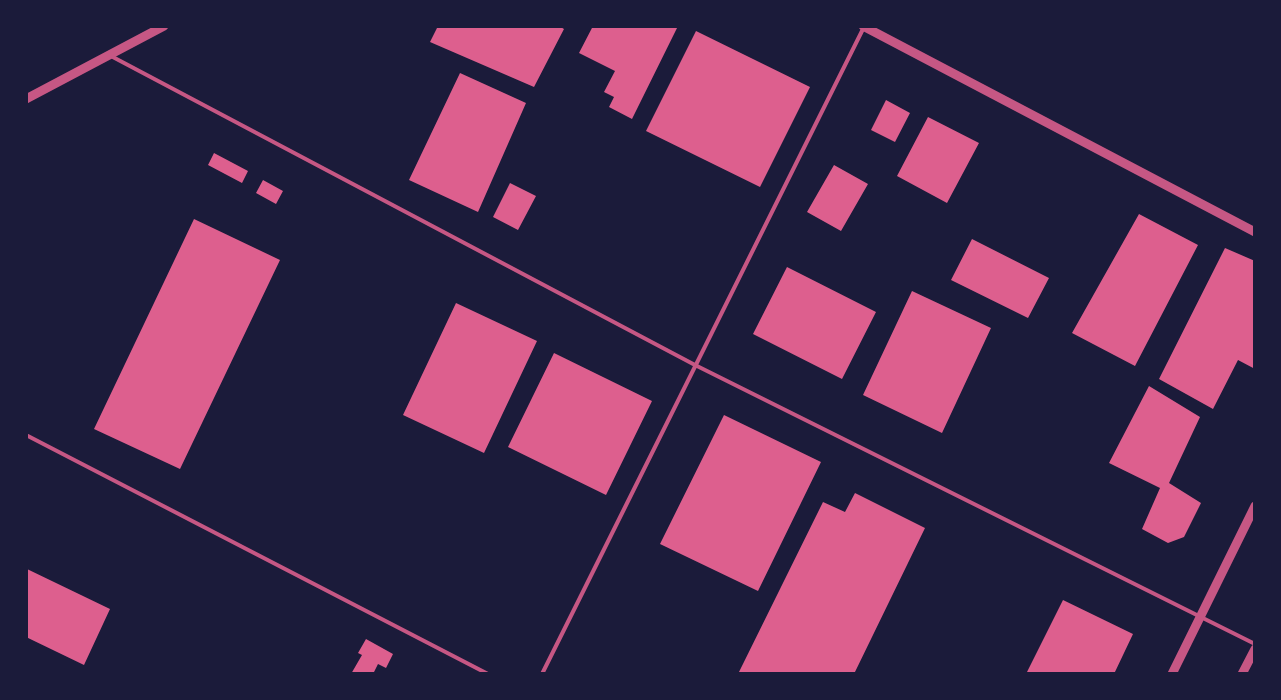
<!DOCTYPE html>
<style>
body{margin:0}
#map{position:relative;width:1281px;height:700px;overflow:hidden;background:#1b1b3a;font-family:"PT Serif",serif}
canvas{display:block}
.frame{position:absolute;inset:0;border:28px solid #1b1b3a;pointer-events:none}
</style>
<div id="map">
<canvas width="1281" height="700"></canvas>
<div class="frame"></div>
</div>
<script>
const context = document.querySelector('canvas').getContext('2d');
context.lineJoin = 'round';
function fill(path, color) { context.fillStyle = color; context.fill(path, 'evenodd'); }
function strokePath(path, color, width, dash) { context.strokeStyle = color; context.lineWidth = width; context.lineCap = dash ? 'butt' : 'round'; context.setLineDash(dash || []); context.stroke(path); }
const building = new Path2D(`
 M438 26H559L564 29 534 87 430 42Z
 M593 26H678L632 119 609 107 614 97 604 92 615 71 579 53Z
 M696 31 810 87 760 187 646 131Z
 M460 73 526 103 478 212 409 180Z
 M886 100 910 113 895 142 871 130Z
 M928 117 979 143 947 203 897 176Z
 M214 153 248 171 242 183 208 165Z
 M834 165 868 184 841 231 807 212Z
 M263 180 283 191 276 204 256 193Z
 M510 183 536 196 518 230 493 217Z
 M1139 214 1198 245 1135 366 1072 333Z
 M194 219 280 260 180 469 94 429Z
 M972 239 1049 278 1028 318 951 280Z
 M1225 248 1255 261V369L1238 360 1213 409 1159 379Z
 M787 267 876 312 842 379 753 334Z
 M912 291 991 328 942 433 863 395Z
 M456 303 537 341 484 453 403 415Z
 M554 353 652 401 606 495 508 447Z
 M1149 386 1200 417 1169 483 1201 503 1184 537 1168 543 1142 529 1160 488 1109 463Z
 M724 415 821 462 758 591 660 544Z
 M855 493 925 528 854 674H738L823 502 845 512Z
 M27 569 110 609 84 665 26 637Z
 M1063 600 1133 634 1114 674H1026Z
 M366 639 393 654 386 668 378 664 373 674H351L362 655 358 653Z`);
const service = new Path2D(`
 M109 55 695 365 1255 644
 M26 435 488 674
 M542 674 864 27`);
const tertiary = new Path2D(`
 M863 26 1255 232
 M26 99 164 26
 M1172 674 1255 506
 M1242 674 1255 649`);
fill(building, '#dd5f8e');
strokePath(service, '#c65784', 4);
strokePath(tertiary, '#c65784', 9);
</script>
